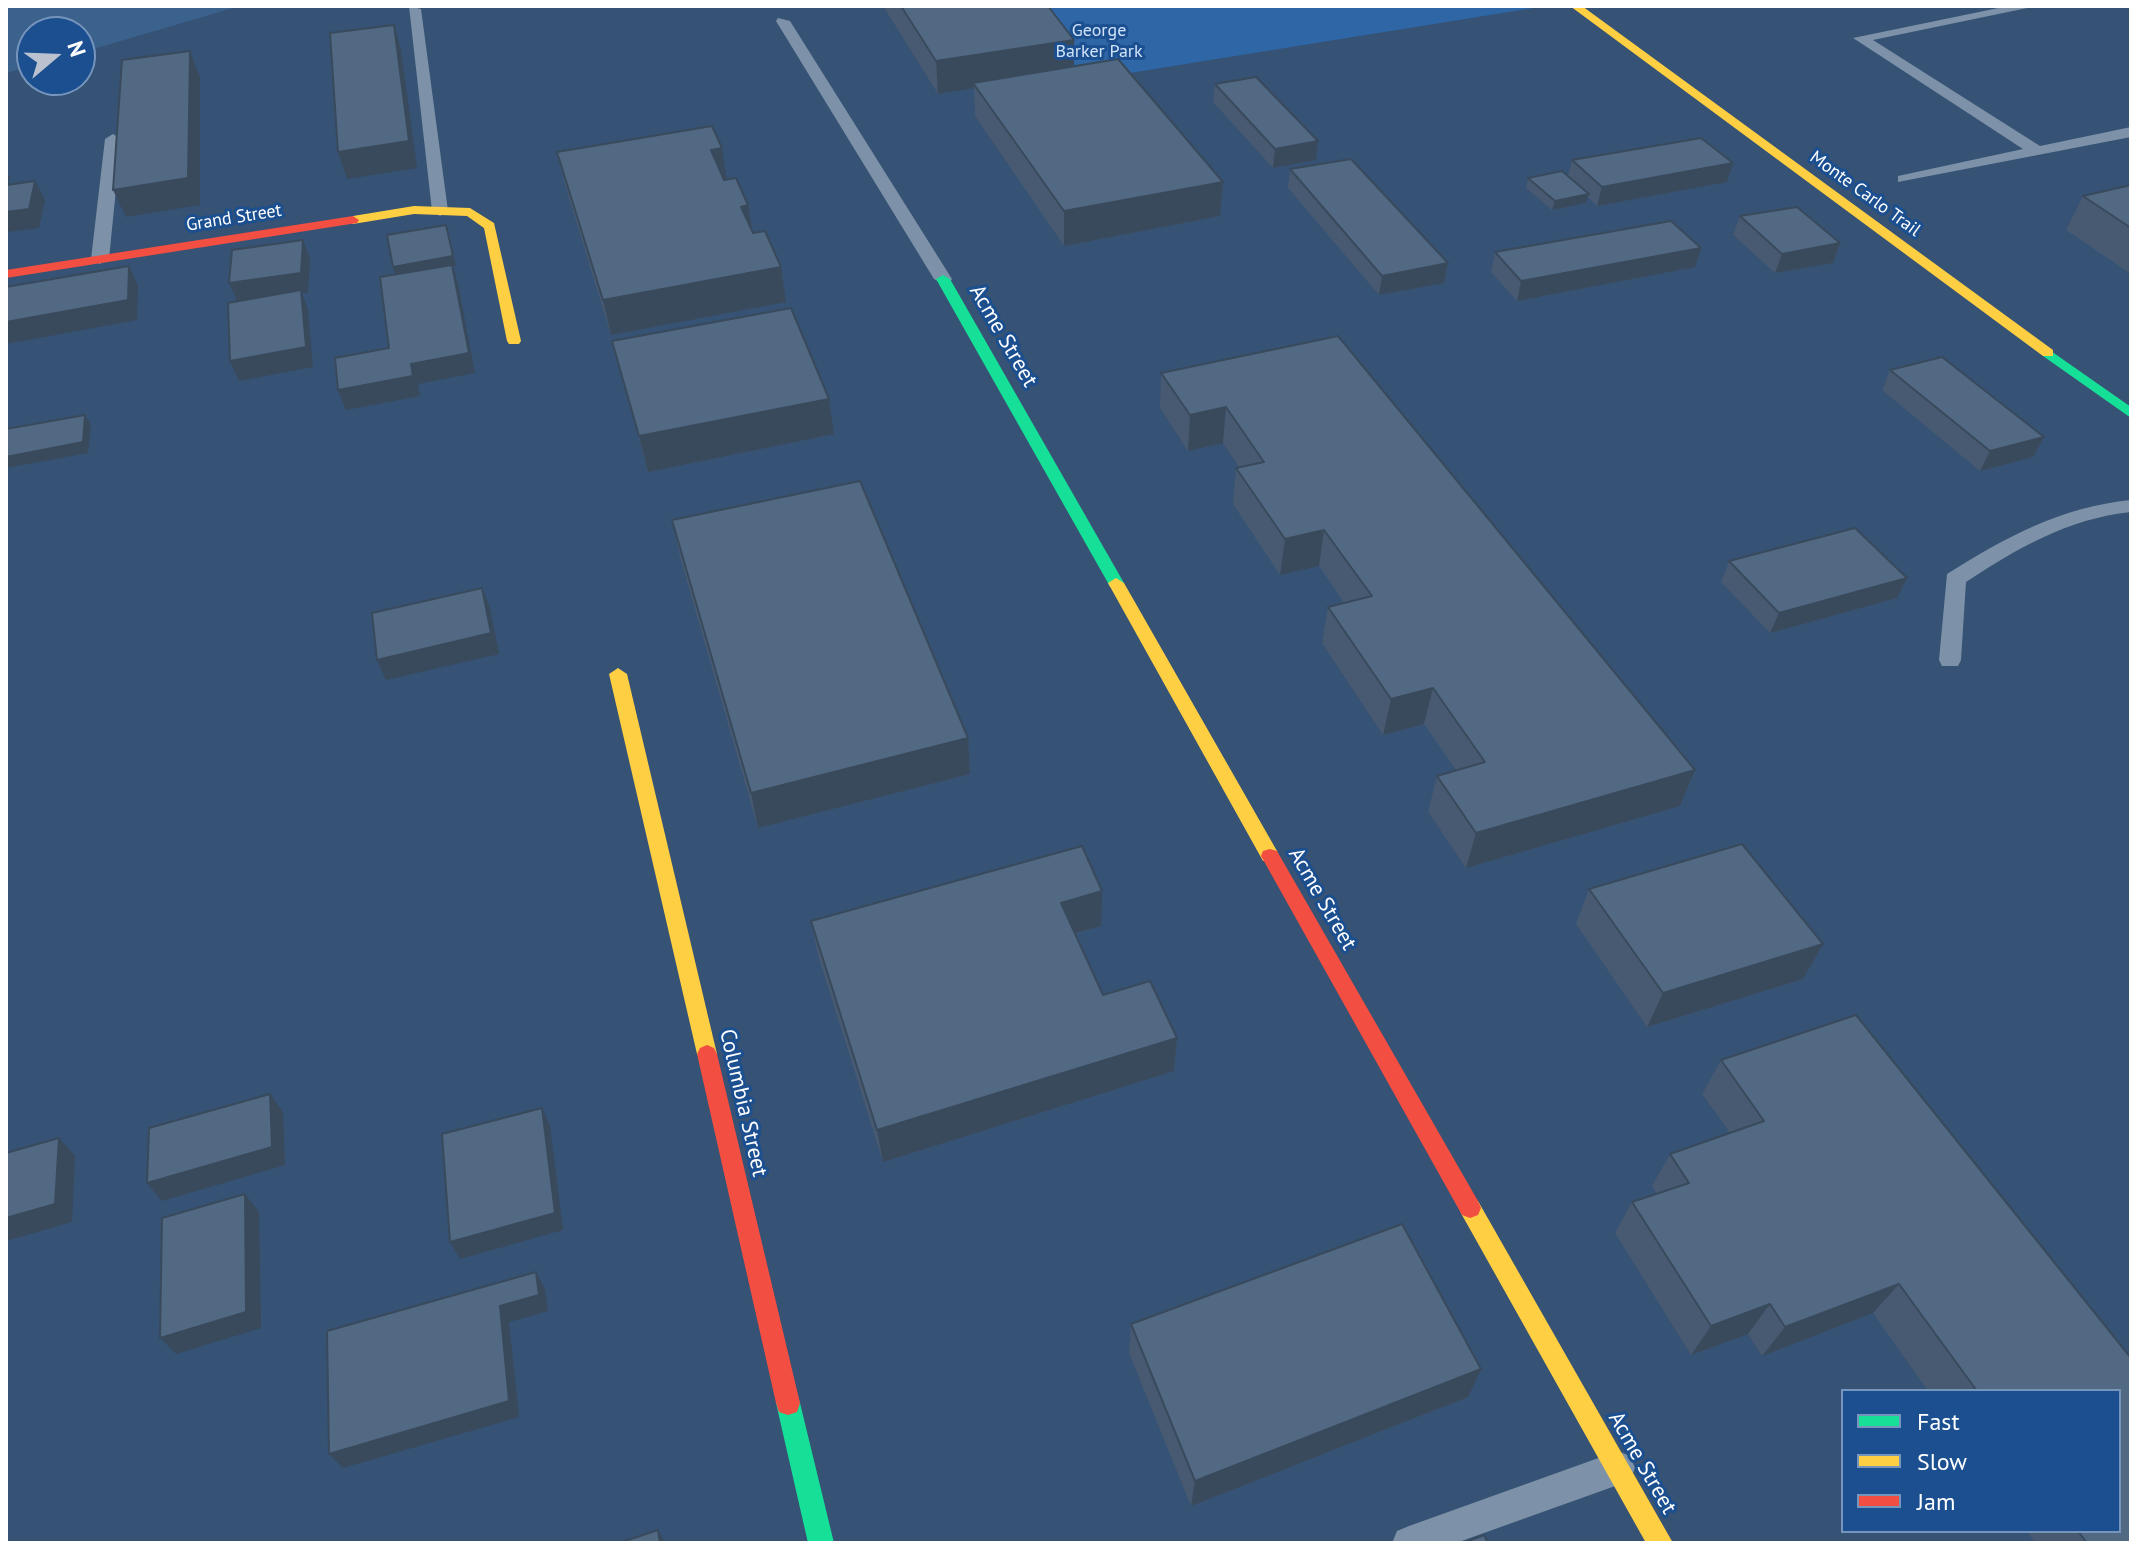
<!DOCTYPE html>
<style>
body{margin:0}
#map{position:relative;width:2137px;height:1549px;overflow:hidden;background:#365274;font-family:"PT Sans",sans-serif}
canvas{display:block}
.frame{position:absolute;inset:0;border:8px solid #fff;pointer-events:none}
.legend{position:absolute;left:1841px;top:1389px;width:280px;height:144px;box-sizing:border-box;background:#1b4f8f;border:2px solid #7695bc;margin:0;padding:10px 14px;list-style:none;font-size:24px;color:#fff}
.legend li{display:flex;align-items:center;gap:16px;height:40px}
.legend b{width:40px;border:2px solid #7695bc}
.north{position:absolute;left:16px;top:16px;width:80px;height:80px;box-sizing:border-box;background:#1b4f8f;border:2px solid #7695bc;border-radius:50%;rotate:71deg;font-size:22px;font-weight:700;line-height:32px;text-align:center;color:#fff}
.north::after{content:'';display:block;margin:auto;width:28px;height:36px;background:#b9c2ce;clip-path:polygon(50% 0,100% 100%,50% 72%,0 100%)}
</style>
<div id="map">
<canvas width="2137" height="1549"></canvas>
<div class="frame"></div>
<ul class="legend">
<li><b style="height:10px;background:#16e098"></b>Fast</li>
<li><b style="height:10px;background:#ffcf43"></b>Slow</li>
<li><b style="height:10px;background:#f24e42"></b>Jam</li>
</ul>
<div class="north">N</div>
</div>
<script>
const context = document.querySelector('canvas').getContext('2d');
context.lineJoin = 'round';
function fill(path, color) { context.fillStyle = color; context.fill(path, 'evenodd'); }
function strokePath(path, color, width, dash) { context.strokeStyle = color; context.lineWidth = width; context.lineCap = dash ? 'butt' : 'round'; context.setLineDash(dash || []); context.stroke(path); }
function label(font, color, halo, rows, align = 'center') {
  context.font = font + ' "PT Sans",sans-serif'; context.lineWidth = 6; context.setLineDash([]); context.textBaseline = 'middle'; context.strokeStyle = halo; context.fillStyle = color; for (const [text, x, y, turn = 0] of rows) {
    context.save(); context.translate(x, y); context.rotate((+turn || 0) * Math.PI / 180); context.textAlign = isNaN(turn) ? turn : align; if (halo) context.strokeText(text, 0, 0); context.fillText(text, 0, 0); context.restore();
  }
}
const green = new Path2D(`
 M1024 6H1546L1080 81Z`);
const water = new Path2D(`
 M6 6H240L80 53V32H32V66L6 73Z`);
const lane = new Path2D(`
 M409 6 421 9 448 211 440 216 432 211Z
 M2008 6H2037L1873 40 2040 146 2131 127V137L1898 182V176L2023 149 1853 38Z
 M778 18 790 21 952 279 949 283 943 284 934 279 776 21Z
 M113 134 121 139 109 259 100 264 91 259 105 139Z
 M2131 500V512C2067 519 2018 548 1966 582L1961 660 1958 666H1942L1939 660 1947 574C2006 537 2061 507 2131 500Z
 M1618 1451 1630 1456 1635 1468 1630 1480 1618 1485 1456 1543H1392L1397 1531 1409 1526Z`);
const fast = new Path2D(`
 M943 275 950 279 1124 583 1122 587H1110L1108 583 936 279Z
 M2048 349 2131 407V418L2043 356V350Z
 M788 1391 797 1394 800 1403 834 1543H808L776 1403 779 1394Z`);
const slow = new Path2D(`
 M1570 6H1582L2053 350V356H2043Z
 M414 206 470 208 494 223 521 341 519 344H509L507 341 484 228 467 216 414 214 353 224 347 220 353 216Z
 M1116 578 1124 583 1277 851 1279 856 1277 861H1263L1108 583Z
 M618 668 627 674 717 1054 714 1060 707 1063 700 1060 697 1054 609 674Z
 M1470 1198 1478 1201 1673 1543H1646L1462 1215 1459 1208 1462 1201Z`);
const jam = new Path2D(`
 M353 216 359 220 357 223 6 278V270Z
 M1270 849 1277 851 1478 1201 1481 1208 1478 1215 1470 1218 1462 1215 1261 856 1263 851Z
 M707 1045 714 1048 717 1054 800 1403 797 1412 788 1415 779 1412 776 1403 697 1054 700 1048Z`);
const wall = new Path2D(`
 M883 6H1048L1074 40V66L1223 182 1220 216 1064 246 975 116 974 88 938 94Z
 M1215 84 1318 141 1316 160 1273 168 1213 102Z
 M557 152 727 180 748 205 753 233 781 267 786 302 611 335 565 185Z
 M1572 160 1727 182 1597 206 1588 197 1586 203 1552 210 1526 188 1528 178 1568 176Z
 M1290 169 1448 263 1444 283 1379 295 1288 188Z
 M2131 185V274L2066 230 2083 196Z
 M1740 216 1840 243 1833 263 1775 273 1733 235Z
 M1495 252 1695 267 1517 301 1491 272Z
 M1338 336 1695 770 1680 806 1466 868 1428 812 1437 776 1456 770 1424 724 1383 735 1322 643 1328 607 1344 603 1319 566 1280 575 1233 504 1236 468 1239 467 1223 443 1188 451 1160 408 1161 373Z
 M612 341 829 399 834 434 648 472Z
 M1890 370 2044 437 2033 457 1980 471 1882 390Z
 M672 520 968 738 970 774 758 828 680 557Z
 M1729 561 1907 578 1897 598 1770 633 1721 582Z
 M1589 889 1823 944 1803 979 1647 1027 1576 924Z
 M811 921 1101 926 1075 934 1103 995 1177 1038 1174 1071 883 1162 818 955Z
 M1856 1015 2131 1358V1543H2035L2027 1531H2119V1391H1928L1873 1313 1762 1356 1748 1334 1691 1355 1615 1233 1632 1202 1657 1194 1652 1186 1670 1154 1730 1133 1702 1094 1721 1060Z
 M1131 1324 1468 1397 1191 1506 1129 1353Z`);
const shadedWall = new Path2D(`
 M394 25 401 50 417 168 347 179 338 152Z
 M1074 40V72L973 83 974 88 938 94 936 61Z
 M190 51 200 77V205L126 217 113 190Z
 M1318 141 1316 160 1273 168 1275 149Z
 M722 148 727 182 716 184 711 150Z
 M1733 163 1727 182 1597 206 1602 187Z
 M35 181 45 200 39 228 6 232V212Z
 M1223 182 1220 216 1064 246V211Z
 M1589 194 1586 203 1552 210 1555 201Z
 M748 205 754 240 741 207Z
 M446 225 456 266H453L458 284 475 373 418 384 420 396 346 410 338 390 413 376 396 277 393 267Z
 M303 240 310 259 308 293H302L308 310 313 367 239 381 230 361 238 303 229 283Z
 M1840 243 1833 263 1775 273 1782 254Z
 M1701 248 1695 267 1517 301 1521 281Z
 M1448 263 1444 283 1379 295 1382 276Z
 M129 266 138 286 137 320 6 344V322Z
 M781 267 786 302 611 335 603 300Z
 M829 399 834 434 648 472 639 436Z
 M1226 407 1223 443 1188 451 1190 415Z
 M85 415 91 425 88 453 6 468V457Z
 M2044 437 2033 457 1980 471 1990 451Z
 M1324 530 1319 566 1280 575 1285 539Z
 M1907 578 1897 598 1770 633 1779 613Z
 M482 588 490 608 499 654 386 680 377 660Z
 M1433 688 1424 724 1383 735 1391 699Z
 M968 738 970 774 758 828 751 793Z
 M1695 770 1680 806 1466 868 1476 833Z
 M1102 891 1101 926 1061 937V903Z
 M1823 944 1803 979 1647 1027 1663 993Z
 M1177 1038 1174 1071 883 1162 877 1130Z
 M270 1094 283 1112 285 1165 162 1201 147 1183Z
 M542 1108 550 1126 563 1230 460 1259 450 1242Z
 M59 1138 75 1156 72 1222 6 1241V1218Z
 M245 1194 259 1212 261 1328 176 1354 160 1338Z
 M536 1272 545 1289 548 1311 509 1322 519 1417 343 1468 329 1454 500 1306Z
 M1899 1284 1873 1313 1762 1356 1785 1327Z
 M1770 1304 1748 1334 1691 1355 1711 1326Z
 M1481 1369 1468 1397 1191 1506 1195 1481Z
 M658 1530 665 1543H660Z`);
const building = new Path2D(`
 M901 6H1048L1074 40 936 61Z
 M394 25 409 141 338 152 330 33Z
 M190 51 188 178 113 190 122 60Z
 M1118 59 1223 182 1064 211 973 83Z
 M1256 77 1318 141 1275 149 1215 84Z
 M712 126 722 148 711 150 724 180 736 178 748 205 741 207 753 233 765 231 781 267 603 300 557 152Z
 M1701 138 1733 163 1602 187 1572 160Z
 M1351 159 1448 263 1382 276 1290 169Z
 M1562 171 1589 194 1555 201 1528 178Z
 M6 177H9L7 185 35 181 29 209 6 212Z
 M2131 185V228L2083 196Z
 M1797 207 1840 243 1782 254 1740 216Z
 M1671 221 1701 248 1521 281 1495 252Z
 M446 225 453 256 393 267 387 235Z
 M303 240 301 273 229 283 232 250Z
 M452 265 469 353 411 364 413 376 338 390 335 358 389 348 380 277Z
 M129 266 128 300 6 322V287Z
 M301 290 306 347 230 361 228 303Z
 M791 308 829 399 639 436 612 341Z
 M1338 336 1695 770 1476 833 1437 776 1485 762 1433 688 1391 699 1328 607 1372 596 1324 530 1285 539 1236 468 1264 462 1226 407 1190 415 1161 373Z
 M1942 357 2044 437 1990 451 1890 370Z
 M85 415 83 442 6 457V429Z
 M860 481 968 738 751 793 672 520Z
 M1855 528 1907 578 1779 613 1729 561Z
 M482 588 491 633 377 660 372 613Z
 M1742 844 1823 944 1663 993 1589 889Z
 M1082 846 1102 891 1061 903 1103 995 1150 981 1177 1038 877 1130 811 921Z
 M1856 1015 2131 1358V1543H2087L2078 1531H2119V1391H1977L1899 1284 1785 1327 1770 1304 1711 1326 1632 1202 1689 1183 1670 1154 1764 1121 1721 1060Z
 M270 1094 272 1147 147 1183 149 1128Z
 M542 1108 555 1213 450 1242 442 1134Z
 M59 1138 55 1204 6 1218V1153Z
 M245 1194 246 1312 160 1338 162 1218Z
 M1402 1224 1481 1369 1195 1481 1131 1324Z
 M536 1272 539 1295 500 1306 509 1401 329 1454 327 1331Z
 M658 1530 660 1543H619Z
 M1484 1535 1488 1543H1463Z`);
const farParknames = [
 ["George",1099,31],
 ["Barker Park",1099,52]
];
const farStreetnames = [
 ["Monte Carlo Trail",1865,194,36],
 ["Grand Street",234,218,-9]
];
const streetNames = [
 ["Acme Street",1003,336,60],
 ["Acme Street",1322,899,60],
 ["Columbia Street",743,1103,77],
 ["Acme Street",1642,1463,60]
];
fill(green, '#2f66a5');
fill(water, '#3b618d');
fill(lane, '#7d92a8');
fill(fast, '#16e098');
fill(slow, '#ffcf43');
fill(jam, '#f24e42');
fill(wall, '#475a72');
fill(shadedWall, '#394a5c');
fill(building, '#526984');
strokePath(building, '#394a5c', 2);
label('18px', '#cfe3fa', '#1b4f8f', farParknames);
label('18px', '#fff', '#1b4f8f', farStreetnames);
label('22px', '#fff', '#1b4f8f', streetNames);
</script>
